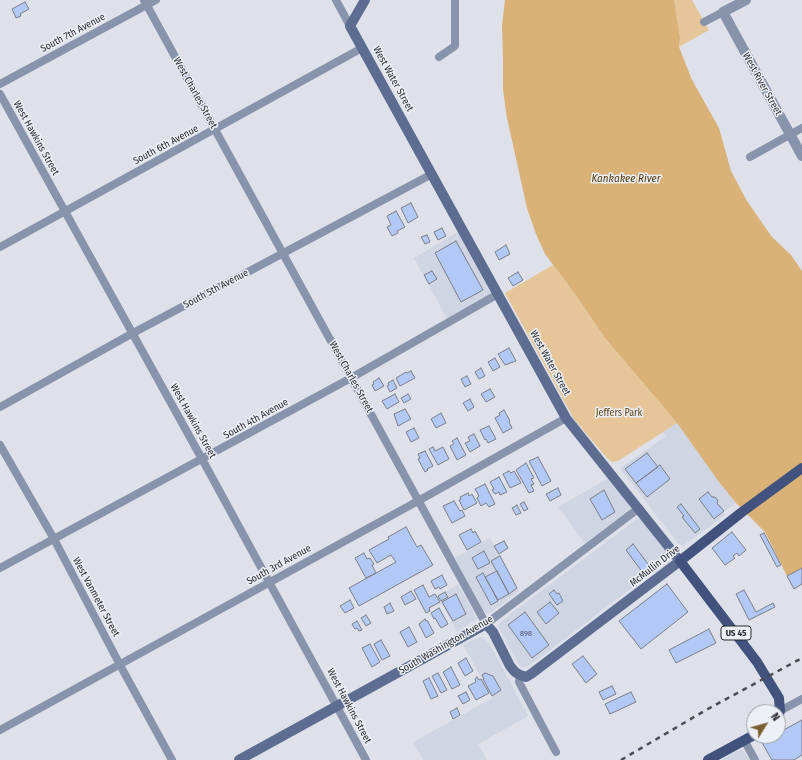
<!DOCTYPE html>
<html>
<head>
<meta charset="utf-8">
<style>
  body { margin:0 }
  #map { position:relative; width:802px; height:760px; overflow:hidden; background:#dee1e9; font-family:"Fira Sans Condensed",sans-serif }
  canvas { display:block }
  .north { position:absolute; left:746px; top:704px; width:40px; height:40px; box-sizing:border-box; background:#ebeff6; border:1px solid #9da1a6; border-radius:50%; rotate:53deg; font-size:11px; font-weight:700; line-height:16px; text-align:center; color:#292b2d }
  .north::after { content:''; display:block; margin:auto; width:14px; height:18px; background:#7c5e32; clip-path:polygon(50% 0,100% 100%,50% 72%,0 100%) }
</style>
</head>
<body>
<div id="map">
<canvas width="802" height="760"></canvas>
<div class="north">N</div>
</div>
<script>
const ctx = document.querySelector('canvas').getContext('2d');
ctx.lineJoin = 'round';
function fillPath(path, color) {
  ctx.fillStyle = color;
  ctx.fill(path, 'evenodd');
}
function poly(rows) {
  const path = new Path2D();
  for (const r of rows) {
    path.moveTo(r[0], r[1]);
    for (let i = 2; i < r.length; i += 2) path.lineTo(r[i], r[i + 1]);
  }
  return path;
}
function trace(path, color, width, dash) {
  ctx.strokeStyle = color;
  ctx.lineWidth = width;
  ctx.lineCap = dash ? 'butt' : 'round';
  ctx.setLineDash(dash || []);
  ctx.stroke(path);
}
function drawText(font, color, halo, rows, align = 'center') {
  ctx.font = font + ' "Fira Sans Condensed",sans-serif';
  ctx.lineWidth = 3;
  ctx.setLineDash([]);
  ctx.textBaseline = 'middle';
  ctx.strokeStyle = halo;
  ctx.fillStyle = color;
  for (const [text, x, y, turn = 0] of rows) {
    ctx.save();
    ctx.translate(x, y);
    ctx.rotate((+turn || 0) * Math.PI / 180);
    ctx.textAlign = isNaN(turn) ? turn : align;
    if (halo) ctx.strokeText(text, 0, 0);
    ctx.fillText(text, 0, 0);
    ctx.restore();
  }
}
const built = poly([
  [458,232,490,292,489,295,447,319,414,258],
  [677,423,719,482,736,503,723,512,725,515,683,546,678,543,622,471,621,468,623,466,666,436,663,432],
  [607,479,611,479,629,504,630,510,585,543,558,507],
  [638,518,642,519,668,553,669,557,668,560,529,666,521,667,518,663,498,626,499,623],
  [490,538,519,591,490,613,487,614,484,612,455,558],
  [458,584,477,619,457,632,438,596],
  [480,637,483,637,486,640,492,648,528,716,478,744,487,760,423,760,413,742,493,698,463,645],
  [741,750,744,752,750,760,721,760,738,751]
]);
const green = poly([
  [674,0,692,0,709,30,679,47,680,37],
  [553,265,575,294,605,338,677,423,618,461,612,462,607,458,574,419,505,293]
]);
const water = poly([
  [505,0,674,0,680,37,679,47,692,80,719,128,731,171,747,201,772,237,791,255,802,271,802,568,787,576,765,532,736,503,719,482,677,423,605,338,575,294,545,254,536,234,527,208,507,118,503,90,503,61,502,26]
]);
const building = poly([
  [25,2,29,9,20,14,21,16,16,18,12,9,25,2],
  [411,203,418,217,408,223,401,208,411,203],
  [396,211,405,227,397,231,398,233,392,236,387,227,391,225,387,216,396,211],
  [442,228,446,236,438,240,434,232,442,228],
  [427,235,430,242,425,244,421,237,427,235],
  [456,241,483,290,461,302,435,253,456,241],
  [506,245,510,254,499,260,495,252,506,245],
  [432,271,437,279,429,284,424,275,432,271],
  [518,272,523,280,513,286,508,278,518,272],
  [509,348,516,361,505,365,498,354,509,348],
  [495,358,500,367,493,371,488,362,495,358],
  [481,368,485,376,479,379,475,372,481,368],
  [411,371,415,378,400,386,396,378,406,372,407,373,411,371],
  [467,376,471,384,465,387,461,379,467,376],
  [379,378,384,386,375,391,372,385,374,384,373,382,379,378],
  [393,380,397,388,390,392,387,386,389,385,388,383,393,380],
  [490,389,495,397,486,402,481,394,490,389],
  [395,394,399,402,387,409,382,401,395,394],
  [408,394,411,399,404,403,401,398,408,394],
  [470,399,474,407,468,411,463,403,470,399],
  [405,409,411,419,398,426,394,414,405,409],
  [504,410,510,421,509,422,512,428,503,433,495,418,500,415,499,413,504,410],
  [441,413,446,423,436,428,431,419,441,413],
  [489,426,496,439,488,443,486,439,485,440,480,430,489,426],
  [414,428,419,438,411,442,406,432,414,428],
  [474,434,480,446,470,452,465,443,470,441,468,437,474,434],
  [457,438,466,455,457,460,450,446,454,444,452,441,457,438],
  [433,447,435,451,443,447,449,459,438,465,429,449,433,447],
  [425,451,433,466,427,469,428,470,425,472,418,459,420,458,418,454,425,451],
  [647,453,658,467,636,483,625,469,647,453],
  [538,457,551,481,542,486,529,461,538,457],
  [526,463,534,478,531,479,534,484,531,485,534,491,529,493,516,470,526,463],
  [660,465,670,479,647,497,636,483,660,465],
  [509,471,511,473,514,471,521,483,510,488,503,474,509,471],
  [499,477,507,492,500,495,499,492,495,494,492,490,494,489,490,482,499,477],
  [485,484,495,504,489,507,486,503,481,506,477,498,479,496,475,489,485,484],
  [558,488,561,495,550,501,546,494,558,488],
  [604,490,615,512,602,520,590,499,604,490],
  [708,492,712,497,715,497,718,501,717,503,724,511,714,519,699,499,708,492],
  [468,493,469,496,472,494,477,503,464,510,459,500,461,499,460,497,468,493],
  [454,501,460,511,462,510,465,516,452,523,443,506,454,501],
  [524,502,528,509,524,511,520,504,524,502],
  [681,504,700,529,695,533,682,517,684,516,677,507,681,504],
  [517,505,521,513,516,515,512,508,517,505],
  [406,527,417,547,421,545,433,565,359,606,349,588,396,562,391,555,377,563,369,550,389,539,388,537,406,527],
  [471,529,473,533,475,531,481,542,467,550,459,535,471,529],
  [732,532,746,550,739,556,737,553,733,556,735,558,725,565,712,548,732,532],
  [764,533,781,565,777,567,760,535,764,533],
  [504,541,508,548,499,554,494,546,504,541],
  [633,544,651,568,643,573,626,550,633,544],
  [484,551,490,563,478,569,472,558,484,551],
  [364,553,367,559,370,558,374,564,372,565,376,573,366,578,355,558,364,553],
  [500,556,517,588,509,594,491,561,500,556],
  [802,568,802,584,794,589,787,576,802,568],
  [497,571,509,594,498,600,485,577,497,571],
  [483,573,498,601,491,605,476,577,483,573],
  [442,575,447,585,440,589,439,587,435,589,431,581,442,575],
  [667,584,688,612,641,649,619,621,667,584],
  [423,585,429,597,435,594,440,602,429,608,430,611,426,613,414,590,423,585],
  [554,590,557,594,559,593,563,601,557,605,549,594,554,590],
  [744,590,756,612,773,603,775,607,749,620,736,594,744,590],
  [411,591,416,599,405,605,401,597,411,591],
  [445,592,448,597,441,601,438,596,445,592],
  [456,594,466,614,453,621,442,602,456,594],
  [350,600,354,608,345,613,340,606,350,600],
  [550,602,559,613,546,624,537,612,550,602],
  [390,603,394,611,387,614,384,607,390,603],
  [439,608,448,624,441,628,435,618,434,619,431,613,439,608],
  [525,612,549,645,532,658,508,625,525,612],
  [366,615,371,623,366,626,361,618,366,615],
  [425,619,426,621,427,620,434,633,426,638,419,624,425,619],
  [357,621,362,630,359,631,357,628,355,629,352,624,357,621],
  [409,627,417,642,408,647,400,632,409,627],
  [709,629,716,643,676,663,669,650,709,629],
  [381,640,390,656,382,660,374,644,381,640],
  [370,644,380,662,372,667,362,648,370,644],
  [583,656,597,674,586,683,572,664,583,656],
  [466,658,473,671,465,676,458,663,466,658],
  [451,667,460,685,452,689,443,672,451,667],
  [438,673,447,690,441,693,432,676,438,673],
  [485,673,493,676,501,690,492,696,483,679,484,679,482,675,485,673],
  [477,677,479,680,481,679,489,693,476,700,468,686,476,682,475,679,477,677],
  [429,678,438,696,431,699,423,681,429,678],
  [612,686,616,694,603,700,599,692,612,686],
  [466,692,470,700,463,704,458,696,466,692],
  [631,692,636,702,610,714,605,704,631,692],
  [457,708,460,715,453,719,450,712,457,708],
  [802,720,802,755,794,760,772,760,761,741,771,736,778,736,778,733,802,720]
]);
const minor = poly([
  [144,0,486,624,639,508],
  [336,0,350,26],
  [704,22,723,12],
  [439,57,455,46,455,0],
  [0,84,156,0],
  [0,94,202,459,366,760],
  [750,157,802,128],
  [0,247,362,48],
  [0,407,133,333,432,174],
  [0,445,54,539,120,665,172,760],
  [0,568,351,378,498,294],
  [520,675,519,682,556,752],
  [780,711,802,699],
  [0,730,418,501,566,418],
  [744,740,755,760]
]);
const tertiary = poly([
  [746,0,723,12,802,156]
]);
const secondary = poly([
  [239,760,486,624,493,632,510,666,515,672,520,675,526,677,531,674,680,561,566,418,350,26,365,0]
]);
const primary = poly([
  [778,717,780,711,779,698,757,662,680,561,742,512,802,468],
  [708,760,754,735]
]);
const rail = poly([
  [621,760,706,710,802,658]
]);
const numberNames = [
  ["898",526,634]
];
const shields = [
  [736,633,30]
];
const shieldNames = [
  ["US 45",736,633]
];
const streetNames = [
  ["South 7th Avenue",73,33,-28],
  ["West Water Street",393,79,61],
  ["West River Street",762,84,61],
  ["West Charles Street",195,93,61],
  ["West Hawkins Street",36,138,61],
  ["South 6th Avenue",166,145,-28],
  ["South 5th Avenue",216,289,-28],
  ["West Water Street",550,363,61],
  ["West Charles Street",351,377,61],
  ["South 4th Avenue",256,419,-29],
  ["West Hawkins Street",193,421,61],
  ["South 3rd Avenue",279,565,-29],
  ["McMullin Drive",655,566,-38],
  ["West Vanmeter Street",96,597,62],
  ["South Washington Avenue",446,645,-30],
  ["West Hawkins Street",349,706,62]
];
const parkNames = [
  ["Jeffers Park",619,413]
];
const waterNames = [
  ["Kankakee River",626,179]
];
fillPath(built, '#cfd5e2');
fillPath(green, '#e6c699');
fillPath(water, '#dab177');
fillPath(building, '#b2c8f7');
trace(building, '#7c7f85', 1);
trace(minor, '#8893ac', 8);
trace(tertiary, '#8893ac', 10);
trace(secondary, '#5d6d91', 10);
trace(primary, '#40527d', 10);
trace(rail, '#4b4d50', 2.5, [5, 5]);
drawText('8px', '#4b5260', null, numberNames);
for (const [x, y, w] of shields) {
  const box = new Path2D();
  box.roundRect(x - w / 2, y - 7, w, 14, 3);
  ctx.fillStyle = '#ebeff6';
  ctx.fill(box);
  trace(box, '#292b2d', 1);
}
drawText('bold 9px', '#292b2d', null, shieldNames);
drawText('10px', '#292b2d', '#ebeff6', streetNames);
drawText('10px', '#5b3f11', '#ebeff6', parkNames);
drawText('italic 11px', '#533708', '#ebeff6', waterNames);
</script>
</body>
</html>
